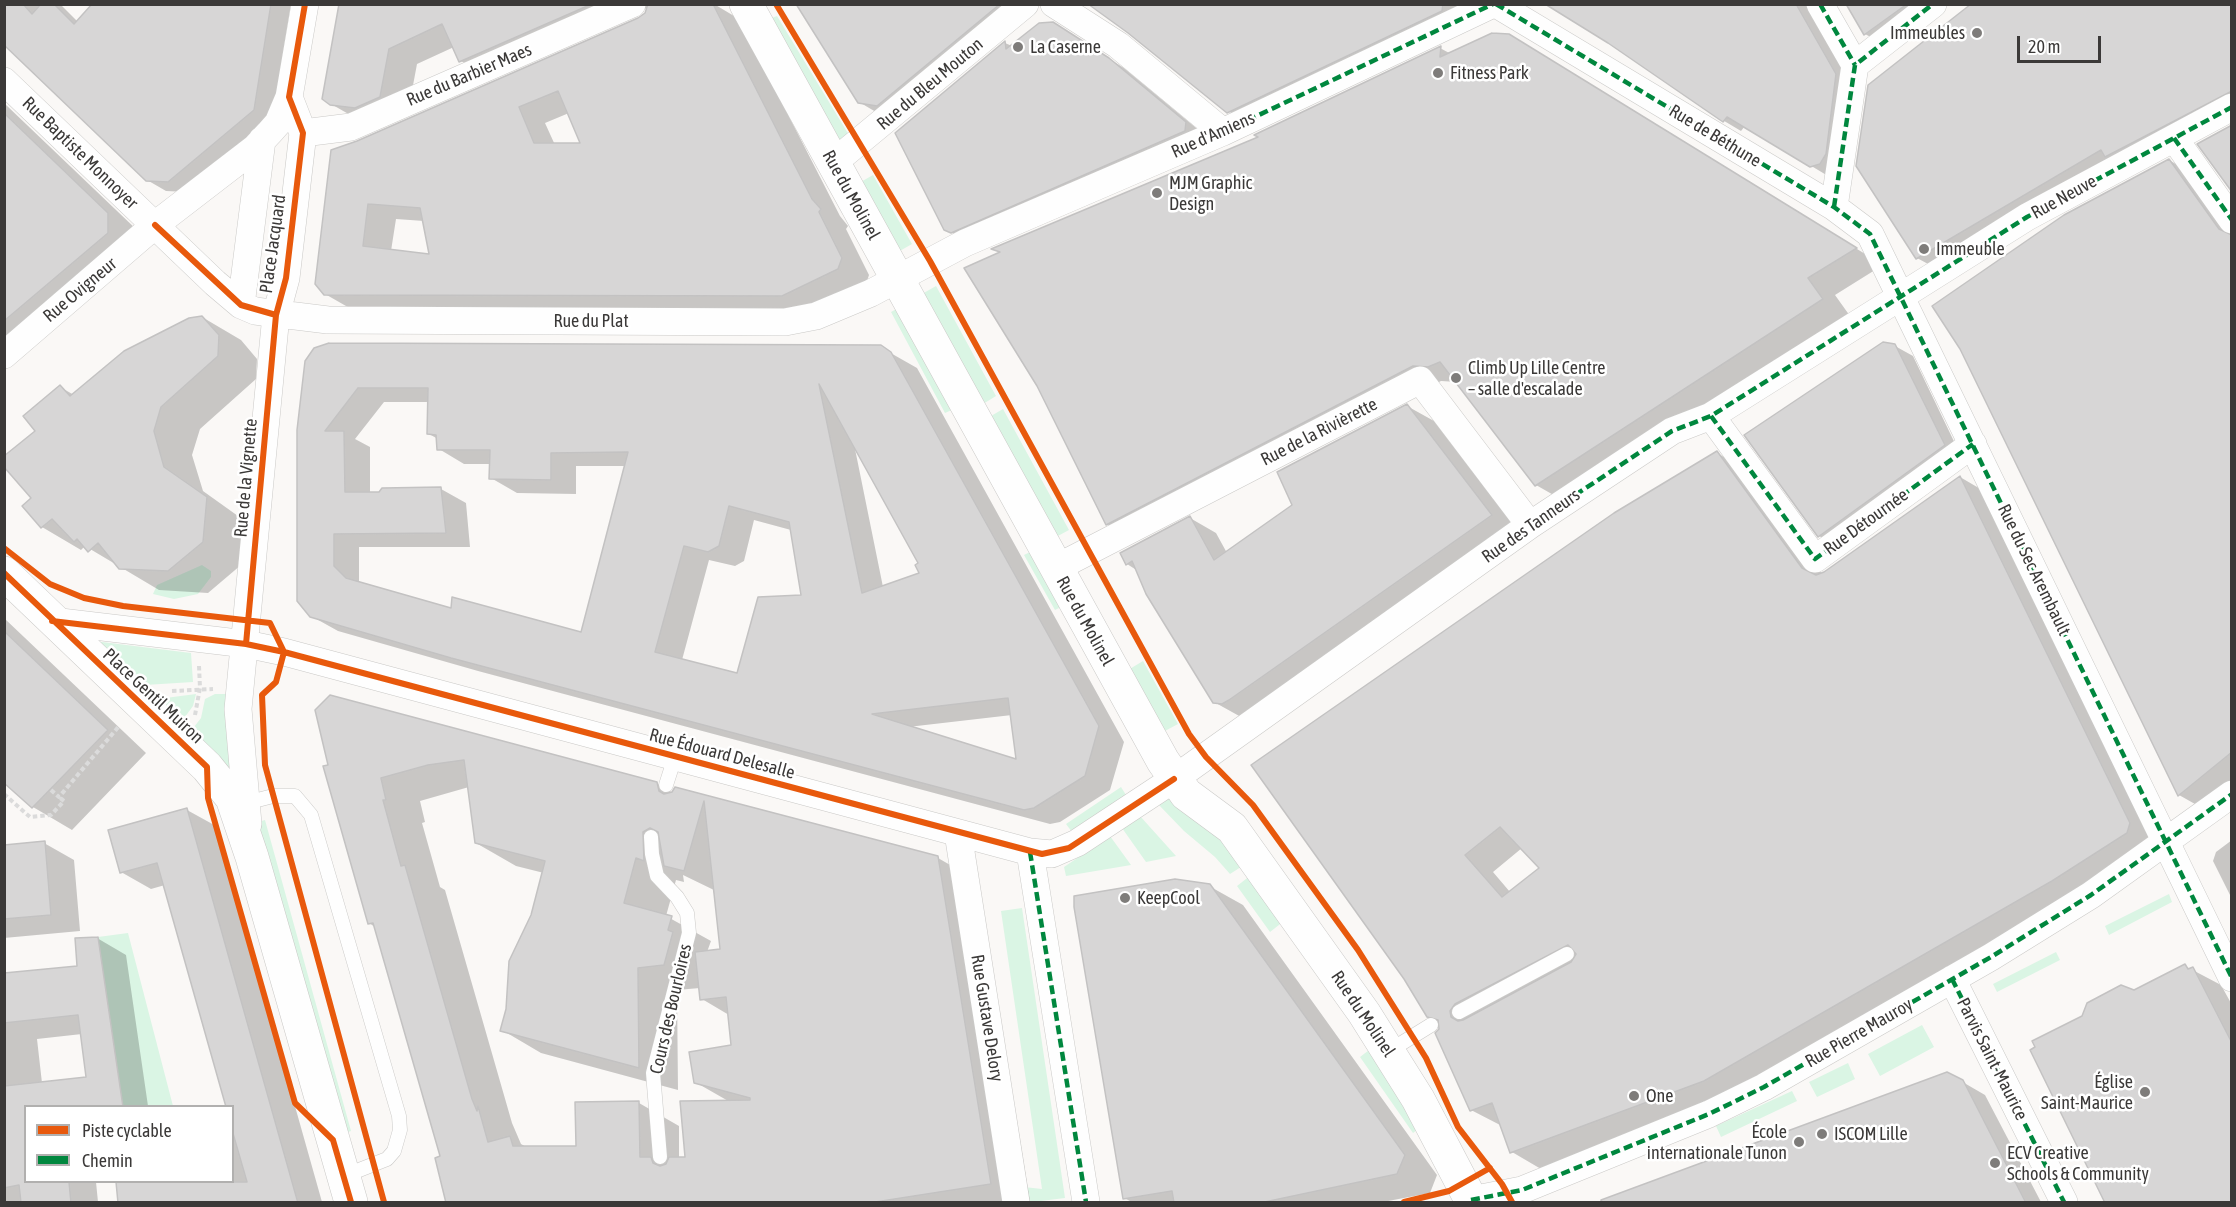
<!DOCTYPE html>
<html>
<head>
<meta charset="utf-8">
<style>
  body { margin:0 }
  #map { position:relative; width:2236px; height:1207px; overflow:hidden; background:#faf8f6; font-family:"Asap Condensed",sans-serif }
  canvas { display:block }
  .frame { position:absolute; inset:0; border:6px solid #3b3938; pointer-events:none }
  .legend { position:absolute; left:24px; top:1105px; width:210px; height:78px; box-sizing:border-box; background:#fff; border:2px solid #b1b0af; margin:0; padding:8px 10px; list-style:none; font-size:18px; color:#3b3938 }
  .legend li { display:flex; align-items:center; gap:12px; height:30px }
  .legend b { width:30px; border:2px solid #b1b0af }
  .scale { position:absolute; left:2017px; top:36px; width:84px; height:27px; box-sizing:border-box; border:3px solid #3b3938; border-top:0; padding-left:8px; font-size:18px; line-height:21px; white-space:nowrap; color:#3b3938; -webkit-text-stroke:4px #fff; paint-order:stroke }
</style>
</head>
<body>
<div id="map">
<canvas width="2236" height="1207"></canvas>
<div class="frame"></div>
<ul class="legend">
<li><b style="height:8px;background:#e8590c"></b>Piste cyclable</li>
<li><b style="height:8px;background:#00873e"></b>Chemin</li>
</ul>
<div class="scale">20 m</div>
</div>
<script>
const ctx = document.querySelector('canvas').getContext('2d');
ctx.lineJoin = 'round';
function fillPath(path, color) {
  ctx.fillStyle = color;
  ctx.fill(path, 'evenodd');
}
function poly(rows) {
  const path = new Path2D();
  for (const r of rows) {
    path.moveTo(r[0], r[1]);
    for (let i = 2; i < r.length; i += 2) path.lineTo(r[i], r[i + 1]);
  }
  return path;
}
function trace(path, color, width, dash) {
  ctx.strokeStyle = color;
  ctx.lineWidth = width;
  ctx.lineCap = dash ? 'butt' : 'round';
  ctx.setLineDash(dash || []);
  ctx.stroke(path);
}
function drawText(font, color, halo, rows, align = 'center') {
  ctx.font = font + ' "Asap Condensed",sans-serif';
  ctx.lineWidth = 5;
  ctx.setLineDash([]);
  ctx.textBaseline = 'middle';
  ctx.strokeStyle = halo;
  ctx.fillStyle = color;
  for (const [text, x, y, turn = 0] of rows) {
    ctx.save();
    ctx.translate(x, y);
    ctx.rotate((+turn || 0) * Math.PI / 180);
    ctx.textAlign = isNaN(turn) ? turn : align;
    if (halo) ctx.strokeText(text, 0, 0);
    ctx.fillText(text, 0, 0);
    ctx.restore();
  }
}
const green = poly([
  [777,16,852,140,839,147,769,19],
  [873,175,912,244,898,252,859,183],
  [936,286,996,396,983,404,922,294],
  [900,307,954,409,945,413,891,312],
  [1003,409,1069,530,1056,537,991,416],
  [1032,551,1063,606,1055,610,1024,555],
  [202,565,211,571,211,577,198,594,174,599,153,594,157,585],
  [94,641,191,653,193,682,145,685,138,690],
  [1143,661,1178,724,1163,732,1128,670],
  [196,694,193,706,179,725,150,700],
  [215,694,231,694,230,768,226,769,187,736,201,718,205,699],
  [1121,787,1126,795,1072,832,1066,824],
  [1169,796,1217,832,1244,865,1230,874,1215,857,1184,831,1158,804],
  [1140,816,1176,856,1146,862,1122,828],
  [265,820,351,1131,345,1133,258,822],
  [1110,836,1131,865,1066,876,1064,867],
  [1251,875,1284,921,1270,932,1237,886],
  [2169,894,2172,902,2109,935,2105,926],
  [1022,908,1065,1198,1033,1202,1026,1202,1024,1187,1042,1189,1001,911],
  [128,933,173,1106,122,1106,98,937],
  [2056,952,2060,960,1997,992,1993,984],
  [1922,1025,1934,1047,1880,1076,1868,1054],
  [1373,1047,1420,1128,1413,1133,1360,1057],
  [1848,1063,1855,1079,1817,1097,1809,1082],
  [1792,1091,1797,1101,1721,1137,1716,1126]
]);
const shadow = poly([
  [4,4,60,4,78,22,94,4,291,4,272,120,187,192,166,191,147,180],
  [340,4,714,4,739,19,840,216,848,226,846,229,869,275,866,284,810,311,353,310,325,294,358,143,639,20,646,14,647,8,488,77,461,61,454,47,417,64,408,112,359,120,331,104],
  [569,113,582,145,555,145,545,123],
  [396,219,424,221,431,255,391,251],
  [798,4,1021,4,881,115,859,102],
  [1091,4,1455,4,1464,11,1250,124,1228,111],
  [1549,4,1806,4,1853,85,1828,176,1745,126,1741,131,1704,109,1627,54],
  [1848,4,1947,4,1889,47,1865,34],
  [2232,4,2232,115,1941,271,1917,258],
  [1068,33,1124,68,1201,132,961,238,945,229,921,112,1005,43,1012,46],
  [1440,48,1451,54,1537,52,1883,265,1835,295,1850,316,1564,501,1536,485,1457,382,1441,381,1135,540,1107,524,1261,138],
  [4,103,138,231,4,364],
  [2169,160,2193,174,2232,229,2232,785,2202,808,2179,795],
  [202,317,241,340,257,359,256,379,200,429,192,455,203,491,245,521,241,565,208,593,159,590,85,546,81,550,42,527,25,506,33,498,37,431,60,387,74,395],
  [1895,346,1913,356,1961,456,1837,546,1819,536],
  [880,347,917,368,1124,742,1110,790,1060,822,1050,824,478,671,338,631,311,616,306,361],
  [384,402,429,402,429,434,438,439,439,449,464,464,492,464,491,478,517,493,576,494,576,466,626,466,582,633,453,610,359,582,359,547,470,547,466,503,441,489,370,493,370,447,355,439],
  [854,444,920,564,922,574,883,587],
  [754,520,791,530,803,596,738,675,682,660,709,560,735,566,744,561],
  [1012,715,1018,762,908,727],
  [1407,406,1434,421,1517,530,1241,717,1214,702,1147,593,1138,571,1127,564,1190,518,1216,533,1227,553,1294,505],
  [1717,453,1746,470,1822,574,1960,477,1989,494,2159,841,1736,1097,1541,1169,1512,1152,1502,1126,1471,1110,1440,1023,1428,1016,1405,978,1254,766],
  [1522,848,1541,868,1510,892,1493,872],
  [4,618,146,753,72,830,33,807,4,781],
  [316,711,656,783,673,793,938,858,978,881,1030,1202,448,1202,442,1157,375,927,369,923],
  [469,787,476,843,516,866,544,873,502,1030,541,1053,678,1090,677,990,700,988,702,999,729,1015,733,1046,695,1082,730,1102,687,1158,679,1158,679,1126,639,1103,577,1104,577,1147,528,1148,521,1144,512,1123,445,890,440,887,422,823,425,822,420,801],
  [683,875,716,891,722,951,707,952,711,941,666,916,676,880,684,882],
  [187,810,216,826,322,1202,119,1202,117,1182,232,1182,232,1106,225,1106,227,1104,165,885,151,889,121,872],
  [2232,840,2232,899,2213,861,2216,852],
  [44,843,74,860,80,931,4,938,4,846],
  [1209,886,1243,905,1437,1175,1430,1193,1383,1202,1132,1202,1124,1198],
  [97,938,126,955,148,1106,26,1106,26,1182,96,1182,98,1202,4,1202,4,974,79,968],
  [82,1034,87,1078,42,1083,37,1039],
  [2185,966,2221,985,2232,1005,2232,1202,2134,991],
  [1947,1073,1985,1095,2041,1202,1600,1202]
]);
const building = poly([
  [4,4,23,4,32,14,41,4,54,4,74,24,92,4,271,4,254,110,168,182,146,181,4,45,4,4],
  [339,4,592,4,459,62,442,24,389,49,380,97,355,108,330,105,322,99,339,4],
  [648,4,713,4,812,199,821,209,819,212,842,258,838,269,782,296,324,295,315,284,331,150,357,141,638,18,645,13,648,4],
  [558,91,580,143,534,143,519,107,558,91],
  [368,204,420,208,429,254,363,246,368,204],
  [796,4,1000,4,877,106,858,103,796,4],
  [1088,4,1443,4,1442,11,1227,113,1128,33,1088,4],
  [1545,4,1796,4,1836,74,1826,154,1820,164,1810,167,1727,117,1723,122,1608,43,1545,4],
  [1846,4,1907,4,1864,35,1846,4],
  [1971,4,2232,4,2232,91,2105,157,2101,150,1916,259,1856,166,1868,85,1971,4],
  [1053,22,1109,58,1186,122,1185,131,951,233,944,230,895,133,1005,41,1006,49,1039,23,1053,22],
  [1492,33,1509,34,1857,248,1808,278,1823,299,1535,486,1440,362,1428,367,1413,366,1106,525,1037,386,964,268,1000,252,991,249,1258,137,1254,135,1441,46,1440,57,1492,33],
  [4,113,108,213,108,233,4,321,4,113],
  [2232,125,2232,192,2197,144,2232,125],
  [2169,159,2219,229,2232,235,2232,752,2178,796,1960,349,1932,306,2064,215,2169,159],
  [202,316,219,335,218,356,161,407,154,431,164,467,207,497,203,542,168,571,119,569,98,543,88,552,77,539,74,542,52,519,41,528,22,506,31,498,4,467,4,456,35,431,23,416,60,385,70,396,124,351,189,318,202,316],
  [1883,342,1895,344,1945,445,1818,537,1744,435,1883,342],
  [329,343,881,345,891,352,1099,726,1085,776,1034,808,1024,810,451,658,310,617,297,601,297,430,305,361,314,348,329,343],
  [819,384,918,563,915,565,919,573,862,593,819,384],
  [358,388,428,388,427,434,436,435,437,450,490,450,489,479,551,480,551,453,628,452,581,632,452,597,451,608,346,578,334,566,334,534,446,533,441,487,382,488,379,492,345,492,344,431,325,431,358,388],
  [729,506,789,522,801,595,758,597,737,673,655,652,684,546,708,552,719,546,729,506],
  [1008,698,1016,759,872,714,1008,698],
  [1407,404,1492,515,1229,700,1222,704,1213,703,1146,594,1132,561,1126,565,1120,553,1190,516,1214,560,1292,505,1277,472,1407,404],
  [1717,451,1802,568,1816,575,1824,572,1960,476,2130,823,2127,833,2052,881,1704,1081,1510,1153,1492,1103,1470,1111,1435,1033,1439,1029,1438,1020,1427,1017,1404,979,1251,765,1614,513,1717,451],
  [1500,827,1539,868,1502,897,1465,855,1500,827],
  [1568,945,1576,954,1571,962,1463,1020,1458,1021,1451,1017,1450,1011,1455,1004,1568,945],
  [4,631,108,730,32,808,4,783,4,631],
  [330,695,657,782,659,791,664,794,672,792,675,787,938,856,991,1184,869,1203,446,1203,435,1158,440,1156,373,923,368,924,323,766,328,765,315,710,330,695],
  [464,760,475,843,545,861,531,915,509,961,506,1009,500,1031,639,1068,638,968,664,965,673,932,668,930,672,916,624,903,636,858,644,861,643,832,650,828,658,832,664,866,684,871,704,801,720,949,695,952,700,1000,726,997,731,1045,689,1052,694,1083,750,1098,750,1100,680,1101,685,1157,669,1157,666,1164,660,1166,653,1163,651,1157,640,1157,639,1101,575,1102,576,1146,513,1146,510,1136,488,1142,478,1106,477,1111,472,1099,405,865,401,866,383,800,386,800,381,778,428,765,464,760],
  [187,808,242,1004,298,1203,118,1203,116,1182,247,1182,232,1130,232,1107,226,1107,157,863,120,873,108,830,187,808],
  [45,841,51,915,4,919,4,845,45,841],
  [1175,879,1210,884,1405,1155,1397,1174,1260,1203,1174,1203,1172,1191,1123,1199,1074,907,1074,896,1175,879],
  [98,937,123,1107,26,1107,26,1182,69,1182,71,1203,21,1203,19,1185,4,1188,4,1086,86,1077,78,1015,4,1023,4,973,77,966,75,938,98,937],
  [2185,964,2188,969,2193,967,2232,1043,2232,1203,2105,1203,2030,1050,2035,1047,2032,1041,2082,1016,2087,1003,2121,985,2134,990,2185,964],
  [1947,1072,1963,1080,2026,1203,1601,1203,1601,1200,1947,1072]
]);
const path = poly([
  [172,691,213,689],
  [195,715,200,688,199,666],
  [51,790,59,797,120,725],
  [4,794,30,817,51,815,64,801,59,797]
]);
const lane = poly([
  [666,785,675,757],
  [246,803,273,796,295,796,311,815,399,1116,400,1130,394,1151,387,1159,344,1176],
  [651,837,652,854,657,876,677,897,687,913,689,933,653,1073,660,1157],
  [1459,1012,1567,954],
  [1389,1051,1431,1025]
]);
const street = poly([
  [1054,4,1118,45,1223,132],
  [1496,4,1834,207,1870,234,2232,978],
  [1820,4,1855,65],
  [4,81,215,283,241,305,255,311,328,320,785,322,816,316,871,293,965,243,1223,132,1493,4],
  [303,133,351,127,632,4],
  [2174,138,2232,220],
  [833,163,1025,4],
  [1834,207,1855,65,1933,4],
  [241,305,262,140],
  [4,355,155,225,255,148,270,132,278,123,289,97,305,4],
  [1711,416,1815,559,1973,444],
  [1056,568,1420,380,1530,525],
  [52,621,246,644,284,652,1030,852,1052,854,1077,843,1174,779,1530,525,1672,431,1711,416,2027,217,2232,107],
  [248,824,238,709,276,315,286,278,303,133,289,97],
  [958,833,1016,1202],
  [1030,852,1086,1202],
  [1952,979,2064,1202],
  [1471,1200,1522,1190,1709,1114,1764,1087,1991,957,2091,895,2232,794]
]);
const secondary = poly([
  [746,4,1163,761,1186,794,1232,828,1364,1013,1418,1099,1472,1202],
  [4,573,207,767,232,798,252,857,351,1202]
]);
const quiet = poly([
  [1496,4,1834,207,1870,234,2232,978],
  [1820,4,1855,65],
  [1223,132,1493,4],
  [2174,138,2232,220],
  [1834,207,1855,65,1933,4],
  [1711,416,1815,559,1973,444],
  [1530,525,1672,431,1711,416,2027,217,2232,107],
  [1030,852,1086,1202],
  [1952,979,2064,1202],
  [1471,1200,1522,1190,1709,1114,1764,1087,1991,957,2091,895,2232,794]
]);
const cycleway = poly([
  [776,4,930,261,1189,734,1206,757,1253,805,1358,950,1426,1058,1458,1127,1502,1184,1512,1202],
  [155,225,241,305,276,315],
  [4,548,50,584,84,598,123,606,270,623,284,652,276,682,262,695,265,765,384,1202],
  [4,573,207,767,208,798,295,1103,333,1140,351,1202],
  [52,621,246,644,284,652,1042,854,1069,848,1174,779],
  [246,644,276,315,286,278,303,133,289,97,305,4],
  [1404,1202,1449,1191,1490,1168]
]);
const markers = [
  [1977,33,6,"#7e7c7a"],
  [1018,47,6,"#7e7c7a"],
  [1438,73,6,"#7e7c7a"],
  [1157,193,6,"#7e7c7a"],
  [1924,249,6,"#7e7c7a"],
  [1456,378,6,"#7e7c7a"],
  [1125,898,6,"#7e7c7a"],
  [2145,1092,6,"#7e7c7a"],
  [1634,1096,6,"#7e7c7a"],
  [1822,1134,6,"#7e7c7a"],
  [1799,1142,6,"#7e7c7a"],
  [1995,1163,6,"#7e7c7a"]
];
const poiNames = [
  ["Immeubles",1965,33,"right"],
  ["La Caserne",1030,47],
  ["Fitness Park",1450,73],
  ["MJM Graphic",1169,183],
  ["Design",1169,204],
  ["Immeuble",1936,249],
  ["Climb Up Lille Centre",1468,368],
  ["– salle d'escalade",1468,389],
  ["KeepCool",1137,898],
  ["Église",2133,1082,"right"],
  ["Saint-Maurice",2133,1103,"right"],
  ["One",1646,1096],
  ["École",1787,1132,"right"],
  ["internationale Tunon",1787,1153,"right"],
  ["ISCOM Lille",1834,1134],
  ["ECV Creative",2007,1153],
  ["Schools & Community",2007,1174]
];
const streetNames = [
  ["Rue du Barbier Maes",469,75,-23],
  ["Rue du Bleu Mouton",930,84,-40],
  ["Rue d'Amiens",1213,135,-24],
  ["Rue de Béthune",1715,136,31],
  ["Rue Baptiste Monnoyer",80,153,44],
  ["Rue du Molinel",851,195,61],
  ["Rue Neuve",2064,197,-29],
  ["Place Jacquard",273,244,-82],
  ["Rue Ovigneur",80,290,-40],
  ["Rue du Plat",591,321],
  ["Rue de la Rivièrette",1319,432,-27],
  ["Rue de la Vignette",246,478,-85],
  ["Rue Détournée",1866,522,-36],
  ["Rue des Tanneurs",1531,526,-35],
  ["Rue du Sec Arembault",2034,570,64],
  ["Rue du Molinel",1085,621,61],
  ["Place Gentil Muiron",153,696,43],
  ["Rue Édouard Delesalle",722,754,15],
  ["Cours des Bourloires",671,1009,-77],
  ["Rue du Molinel",1363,1014,56],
  ["Rue Gustave Delory",987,1018,81],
  ["Rue Pierre Mauroy",1859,1033,-30],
  ["Parvis Saint-Maurice",1992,1059,63]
];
fillPath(green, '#daf5e4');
fillPath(shadow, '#0003');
fillPath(building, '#d7d6d6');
trace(building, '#c3c2c2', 1.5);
trace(lane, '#cac9c7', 15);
trace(street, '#cac9c7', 28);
trace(secondary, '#cac9c7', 34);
trace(path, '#dbdbdb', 4, [4.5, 3]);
trace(lane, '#fefefe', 14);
trace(street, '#fefefe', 27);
trace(secondary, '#fefefe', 33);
trace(quiet, '#00873e', 4.5, [9, 4.5]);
trace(cycleway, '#e8590c', 6);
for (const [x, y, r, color] of markers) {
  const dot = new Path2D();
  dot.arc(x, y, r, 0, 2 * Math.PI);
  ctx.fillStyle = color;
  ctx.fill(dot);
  trace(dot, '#fff', 2);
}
drawText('18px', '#3b3938', '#fff', poiNames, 'left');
drawText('18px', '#3b3938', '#fff', streetNames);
</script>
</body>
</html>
